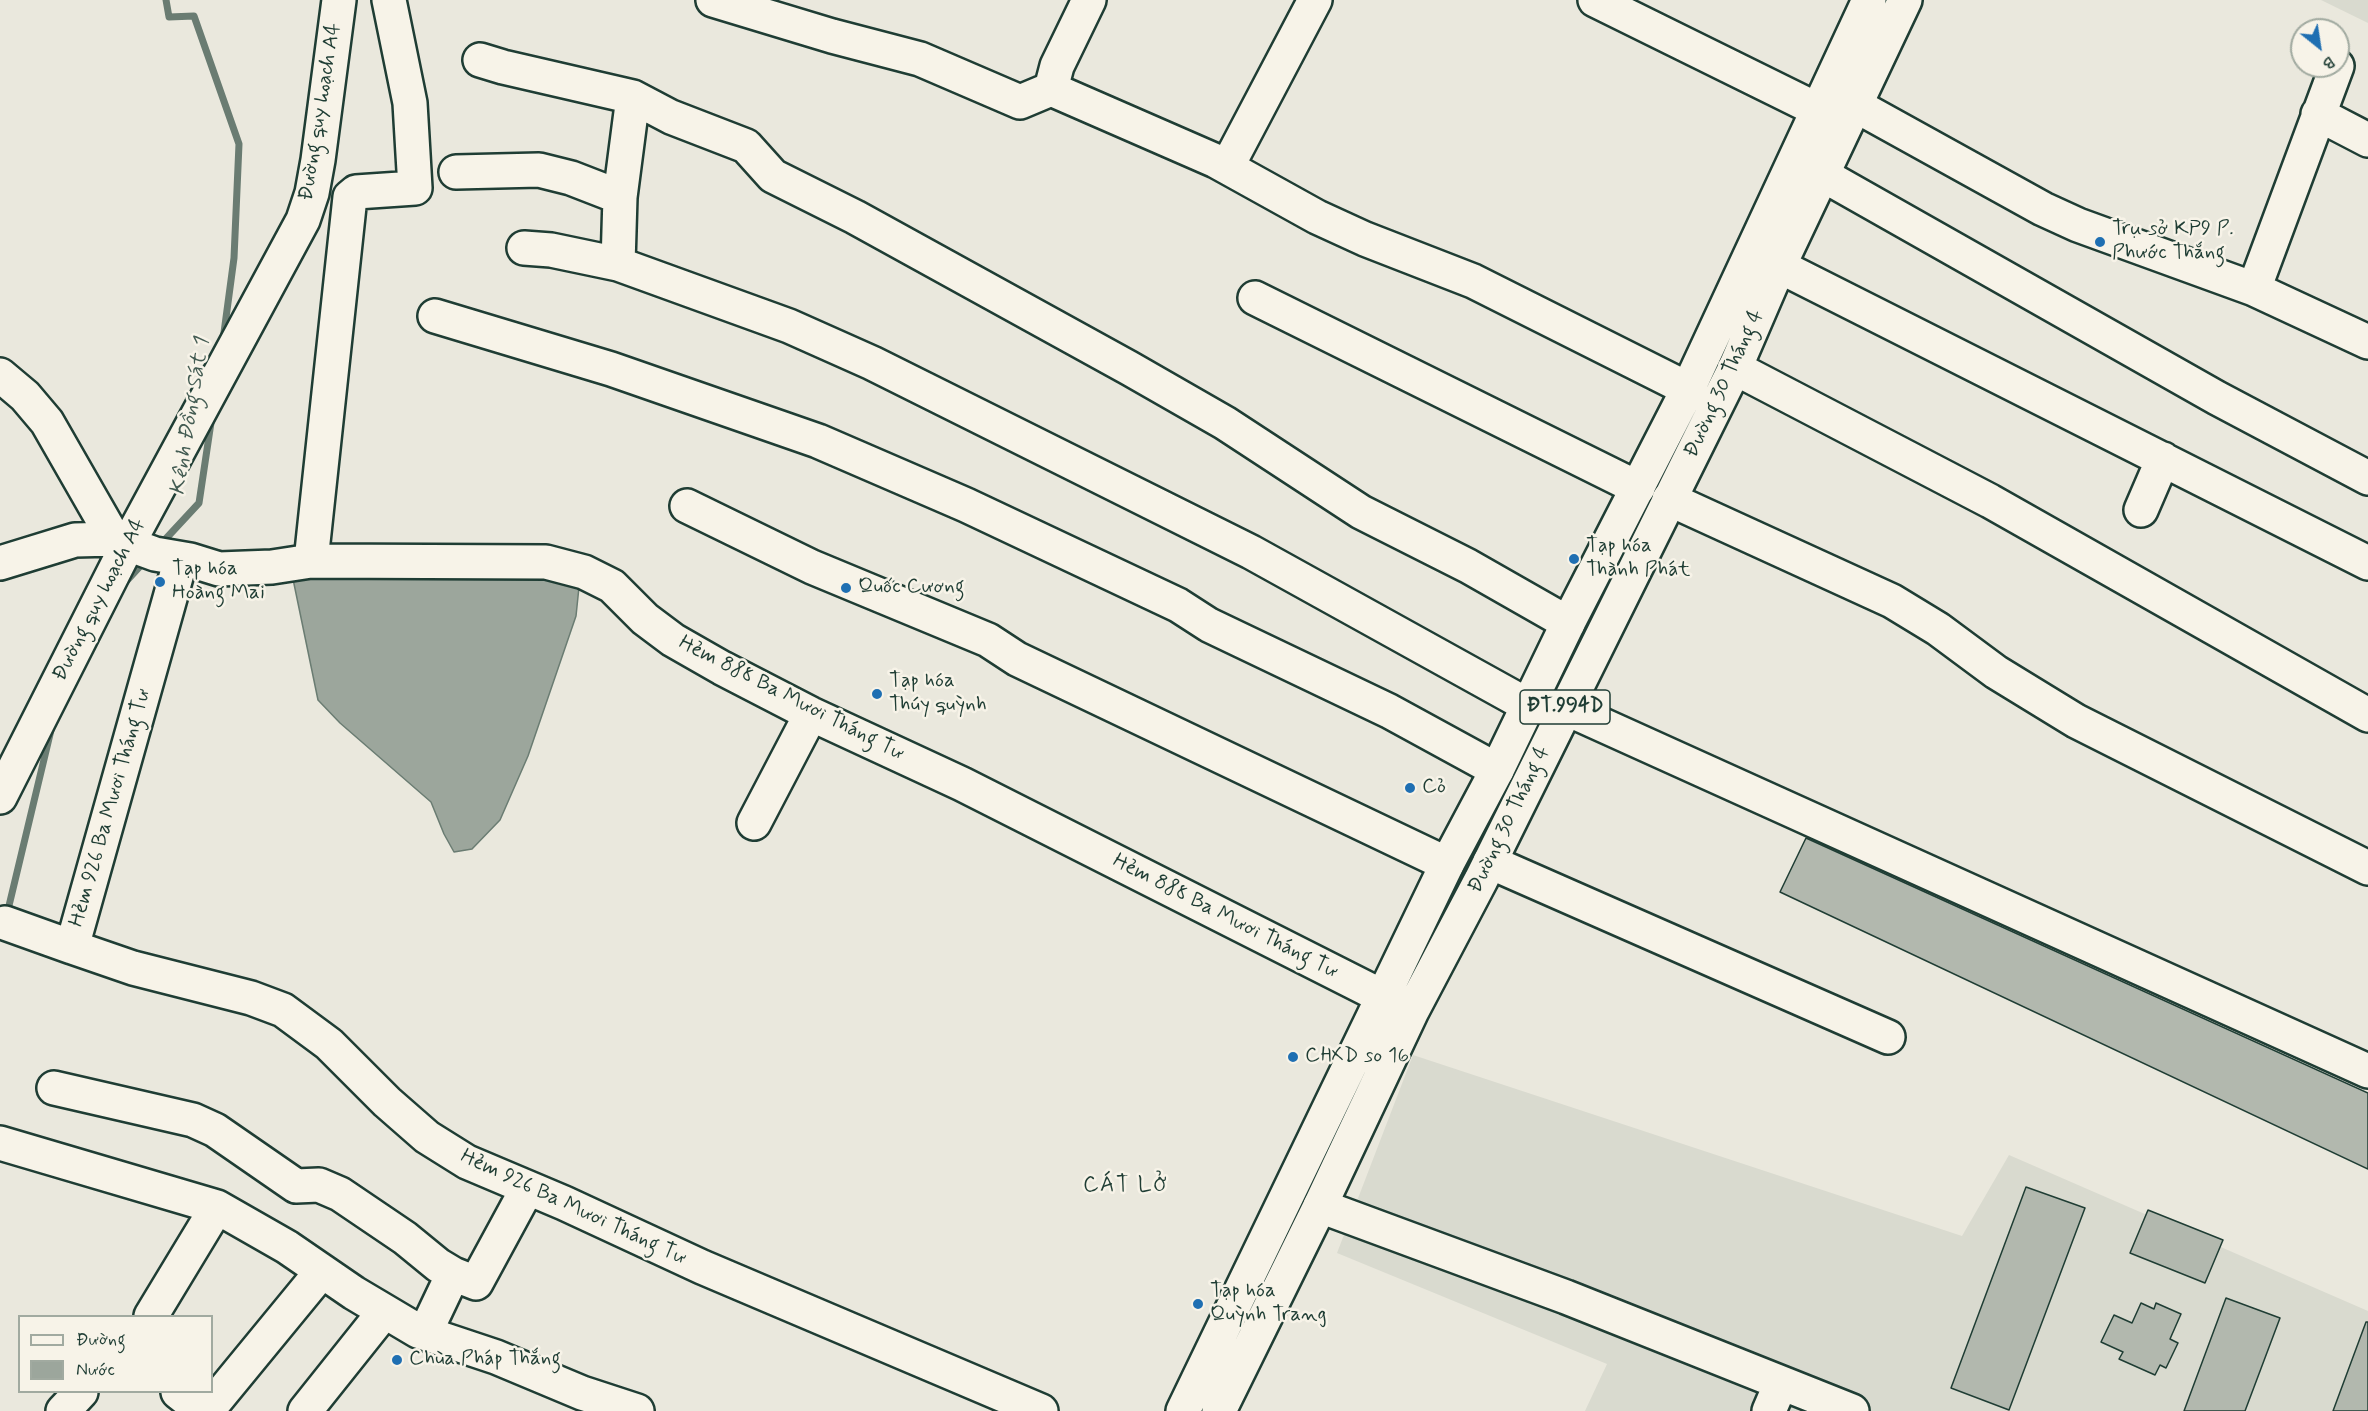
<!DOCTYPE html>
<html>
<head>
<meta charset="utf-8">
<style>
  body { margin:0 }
  #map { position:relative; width:2368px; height:1411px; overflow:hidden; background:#eae8dd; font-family:Mynerve,sans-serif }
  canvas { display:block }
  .legend { position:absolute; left:18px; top:1315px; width:195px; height:78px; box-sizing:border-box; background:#f7f3e8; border:2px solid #a1aaa0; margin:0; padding:8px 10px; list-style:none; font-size:18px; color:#1f3d34 }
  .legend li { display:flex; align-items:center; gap:12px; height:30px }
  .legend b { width:30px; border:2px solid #a1aaa0 }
  .north { position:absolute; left:2290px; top:18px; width:60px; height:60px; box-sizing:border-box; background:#f7f3e8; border:2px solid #a1aaa0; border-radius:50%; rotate:150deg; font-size:16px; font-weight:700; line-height:24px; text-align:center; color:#1f3d34 }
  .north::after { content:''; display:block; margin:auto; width:21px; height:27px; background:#1f6fb2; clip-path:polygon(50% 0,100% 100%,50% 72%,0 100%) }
</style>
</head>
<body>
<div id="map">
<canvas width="2368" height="1411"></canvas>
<ul class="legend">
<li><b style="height:8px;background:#f7f3e8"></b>Đường</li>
<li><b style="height:16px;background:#9ca69c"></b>Nước</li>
</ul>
<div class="north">B</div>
</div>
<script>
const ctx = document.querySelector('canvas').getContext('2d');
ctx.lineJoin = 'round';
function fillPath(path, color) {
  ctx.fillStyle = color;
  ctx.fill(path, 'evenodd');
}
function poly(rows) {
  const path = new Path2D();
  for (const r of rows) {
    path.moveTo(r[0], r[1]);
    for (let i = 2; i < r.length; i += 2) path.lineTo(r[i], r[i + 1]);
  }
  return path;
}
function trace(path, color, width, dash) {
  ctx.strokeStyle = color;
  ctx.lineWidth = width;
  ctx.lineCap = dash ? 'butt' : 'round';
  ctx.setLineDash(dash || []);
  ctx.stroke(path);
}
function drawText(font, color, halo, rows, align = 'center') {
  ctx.font = font + ' Mynerve,sans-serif';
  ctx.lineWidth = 5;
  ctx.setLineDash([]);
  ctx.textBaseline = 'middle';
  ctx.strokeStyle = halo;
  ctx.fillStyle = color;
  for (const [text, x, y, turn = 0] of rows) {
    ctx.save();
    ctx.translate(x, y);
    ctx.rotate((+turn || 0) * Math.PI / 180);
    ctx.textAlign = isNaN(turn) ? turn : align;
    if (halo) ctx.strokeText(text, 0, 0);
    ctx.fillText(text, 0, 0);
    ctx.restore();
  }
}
const built = poly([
  [2321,0,2368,0,2368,23],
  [1413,1055,1962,1236,2009,1155,2368,1311,2368,1411,1585,1411,1607,1364,1337,1253]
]);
const water = poly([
  [516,571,579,587,576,616,528,756,500,820,472,849,454,852,444,834,431,802,340,723,318,700,293,579,516,571]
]);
const stream = poly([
  [166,0,169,17,194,16,239,144,234,258,223,340],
  [160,545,199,503,212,416],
  [123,585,146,560],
  [7,914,52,726]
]);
const building = poly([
  [1806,838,2368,1093,2368,1169,1780,892,1806,838],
  [2026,1187,2085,1208,2009,1410,1951,1388,2026,1187],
  [2148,1210,2223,1240,2205,1283,2130,1253,2148,1210],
  [2226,1298,2280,1318,2245,1411,2184,1411,2226,1298],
  [2141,1303,2154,1309,2156,1303,2181,1314,2170,1339,2178,1343,2166,1368,2160,1365,2155,1375,2119,1359,2123,1352,2101,1342,2114,1315,2132,1323,2141,1303],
  [2366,1322,2368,1322,2368,1411,2333,1411,2366,1322]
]);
const minor = poly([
  [713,0,832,36,920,59,1020,102,1051,89,1216,161,1317,217,1365,239,1473,281,1688,389],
  [1595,0,1818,110],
  [480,60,503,67,633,97,671,117,746,146,773,176,855,217,1129,368,1225,423,1361,512,1468,566,1568,623],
  [1051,89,1057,66,1089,0],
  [1855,105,2043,209,2078,225,2254,289,2368,342],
  [2318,114,2368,140],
  [1227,167,1315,0],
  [456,172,539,170,571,178,620,197],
  [1823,175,2217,398,2368,478],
  [524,248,551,250,618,264,789,326,872,363,1251,552,1529,706],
  [618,264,620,197,633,97],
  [1779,266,2368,563],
  [2254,289,2337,66],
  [1255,298,1638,488],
  [435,316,611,369,818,441,966,505,1178,605,1209,625,1389,711,1497,770],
  [1735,368,1990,501,2368,715],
  [0,375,25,396,47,422,114,539],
  [1669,499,1892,601,1938,629,1996,672,2076,721,2368,868],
  [687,506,812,567,988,640,1017,659,1447,864],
  [2141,510,2163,459],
  [181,559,72,947,133,968,251,998,283,1010,329,1044,387,1102,427,1137,467,1162,564,1203,702,1267,1041,1411],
  [311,561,350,197,356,192,415,188,410,103,389,0],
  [0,563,75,540,114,539,155,554,190,560,219,569,272,567,311,561,546,562,584,572,612,586,645,619,673,640,722,668,811,714,962,784,1407,1009],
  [1565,708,2368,1071],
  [0,797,128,544,303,220,312,193,318,160,339,0],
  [754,823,811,714],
  [1490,862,1888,1037],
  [5,923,72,947],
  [54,1088,193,1120,215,1130,296,1186,319,1185,340,1194,405,1238,438,1265,453,1274],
  [0,1143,217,1207,287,1247,354,1293,418,1331,496,1357,582,1393,637,1411],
  [1320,1206,1566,1297,1852,1411],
  [151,1316,217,1207],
  [425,1333,453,1274,476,1283,527,1189],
  [178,1392,202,1411],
  [63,1411,81,1392],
  [207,1411,322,1271],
  [305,1411,384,1312],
  [1769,1411,1781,1383]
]);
const major = poly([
  [1183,1411,1447,864,1497,770,1568,623,1688,389,1869,0],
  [1219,1411,1320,1206,1412,1011,1481,880,1735,368,1779,266,1905,0]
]);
const markers = [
  [2100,242,6,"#1f6fb2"],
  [1574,559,6,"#1f6fb2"],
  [160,582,6,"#1f6fb2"],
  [846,588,6,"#1f6fb2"],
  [877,694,6,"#1f6fb2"],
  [1410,788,6,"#1f6fb2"],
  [1293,1057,6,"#1f6fb2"],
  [1198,1304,6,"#1f6fb2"],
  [397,1360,6,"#1f6fb2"]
];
const shields = [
  [1565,707,90]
];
const shieldNames = [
  ["ĐT.994D",1565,707]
];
const streetNames = [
  ["Đường quy hoạch A4",321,112,-81],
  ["Đường 30 Tháng 4",1725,384,-65],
  ["Đường quy hoạch A4",100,600,-63],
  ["Hẻm 888 Ba Mươi Tháng Tư",791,699,27],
  ["Hẻm 926 Ba Mươi Tháng Tư",111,808,-74],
  ["Đường 30 Tháng 4",1510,820,-64],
  ["Hẻm 888 Ba Mươi Tháng Tư",1225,917,27],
  ["Hẻm 926 Ba Mươi Tháng Tư",573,1208,25]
];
const poiNames = [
  ["Trụ sở KP9 P.",2112,230],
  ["Phước Thắng",2112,254],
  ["Tạp hóa",1586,547],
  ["Thành Phát",1586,571],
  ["Tạp hóa",172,570],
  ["Hoàng Mai",172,594],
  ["Quốc Cương",858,588],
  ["Tạp hóa",889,682],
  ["Thúy quỳnh",889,706],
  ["Cỏ",1422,788],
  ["CHXD so 16",1305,1057],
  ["Tạp hóa",1210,1292],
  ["Quỳnh Trang",1210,1316],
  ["Chùa Pháp Thắng",409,1360]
];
const waterNames = [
  ["Kênh Đồng Sát 1",191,417,-81]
];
const neighbourhoodNames = [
  ["CÁT LỞ",1126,1186]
];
fillPath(built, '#d9dacf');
fillPath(water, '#9ca69c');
trace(water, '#6a7c72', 1.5);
trace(stream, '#6a7c72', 7);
fillPath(building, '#b2b8ae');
trace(building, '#1f3d34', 1.5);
trace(minor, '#1f3d34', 38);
trace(major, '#1f3d34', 38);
trace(minor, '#f7f3e8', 33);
trace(major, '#f7f3e8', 33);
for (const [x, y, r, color] of markers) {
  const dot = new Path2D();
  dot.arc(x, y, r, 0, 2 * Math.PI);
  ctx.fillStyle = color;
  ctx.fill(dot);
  trace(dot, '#f7f3e8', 2);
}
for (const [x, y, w] of shields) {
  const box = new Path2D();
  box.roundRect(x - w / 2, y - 17, w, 34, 4.5);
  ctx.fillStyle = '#f7f3e8';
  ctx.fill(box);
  trace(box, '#1f3d34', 1.5);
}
drawText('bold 20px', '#1f3d34', null, shieldNames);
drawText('21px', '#1f3d34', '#f7f3e8', streetNames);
drawText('21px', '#1f3d34', '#f7f3e8', poiNames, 'left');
drawText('italic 22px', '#445c53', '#f7f3e8', waterNames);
ctx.letterSpacing = '1.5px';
drawText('22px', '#1f3d34', '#f7f3e8', neighbourhoodNames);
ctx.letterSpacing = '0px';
</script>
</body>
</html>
